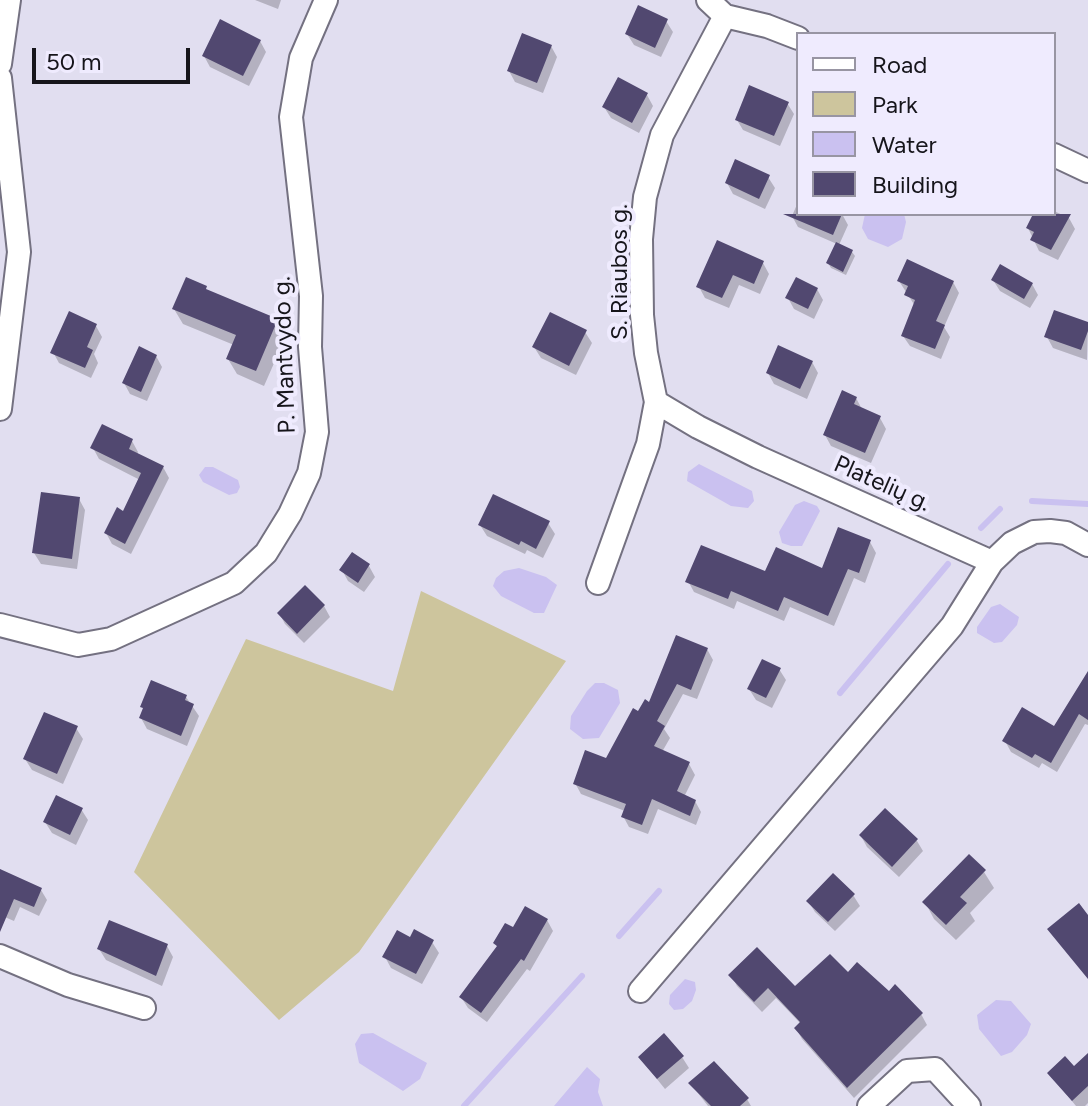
<!DOCTYPE html>
<html>
<head>
<meta charset="utf-8">
<style>
  body { margin:0 }
  #map { position:relative; width:1088px; height:1106px; overflow:hidden; background:#e1def0; font-family:Figtree,sans-serif }
  canvas { display:block }
  .legend { position:absolute; left:796px; top:32px; width:260px; height:184px; box-sizing:border-box; background:#efebfe; border:2px solid #9895a3; margin:0; padding:10px 14px; list-style:none; font-size:24px; color:#16151b }
  .legend li { display:flex; align-items:center; gap:16px; height:40px }
  .legend b { width:40px; border:2px solid #9895a3 }
  .scale { position:absolute; left:32px; top:48px; width:158px; height:36px; box-sizing:border-box; border:4px solid #16151b; border-top:0; padding-left:10px; font-size:24px; line-height:28px; white-space:nowrap; color:#16151b; -webkit-text-stroke:6px #efebfe; paint-order:stroke }
</style>
</head>
<body>
<div id="map">
<canvas width="1088" height="1106"></canvas>
<ul class="legend">
<li><b style="height:10px;background:#fff"></b>Road</li>
<li><b style="height:22px;background:#cdc59d"></b>Park</li>
<li><b style="height:22px;background:#cac1f0"></b>Water</li>
<li><b style="height:22px;background:#514870"></b>Building</li>
</ul>
<div class="scale">50 m</div>
</div>
<script>
const ctx = document.querySelector('canvas').getContext('2d');
ctx.lineJoin = 'round';
function fillPath(path, color) {
  ctx.fillStyle = color;
  ctx.fill(path, 'evenodd');
}
function poly(rows) {
  const path = new Path2D();
  for (const r of rows) {
    path.moveTo(r[0], r[1]);
    for (let i = 2; i < r.length; i += 2) path.lineTo(r[i], r[i + 1]);
  }
  return path;
}
function trace(path, color, width, dash) {
  ctx.strokeStyle = color;
  ctx.lineWidth = width;
  ctx.lineCap = dash ? 'butt' : 'round';
  ctx.setLineDash(dash || []);
  ctx.stroke(path);
}
function drawText(font, color, halo, rows, align = 'center') {
  ctx.font = font + ' Figtree,sans-serif';
  ctx.lineWidth = 8;
  ctx.setLineDash([]);
  ctx.textBaseline = 'middle';
  ctx.strokeStyle = halo;
  ctx.fillStyle = color;
  for (const [text, x, y, turn = 0] of rows) {
    ctx.save();
    ctx.translate(x, y);
    ctx.rotate((+turn || 0) * Math.PI / 180);
    ctx.textAlign = isNaN(turn) ? turn : align;
    if (halo) ctx.strokeText(text, 0, 0);
    ctx.fillText(text, 0, 0);
    ctx.restore();
  }
}
const green = poly([
  [421,591,566,661,359,952,279,1020,134,872,246,639,393,691]
]);
const water = poly([
  [865,214,904,214,906,222,902,239,888,247,868,239,862,228],
  [699,464,752,491,754,501,748,508,731,506,687,481,688,472],
  [205,467,213,467,238,480,240,487,237,493,229,495,203,482,199,475],
  [804,501,817,506,820,511,802,546,791,546,782,543,779,532,795,505],
  [519,568,546,577,557,585,544,613,534,613,501,596,493,586,496,578,504,571],
  [1000,604,1019,617,1017,625,1002,642,994,643,977,633,977,627,991,607],
  [595,683,604,683,618,690,620,703,599,738,583,739,570,729,571,716,587,691],
  [685,979,695,982,696,990,692,1001,683,1009,674,1010,669,1004,670,995],
  [996,1000,1011,1001,1031,1024,1027,1035,1012,1052,1001,1056,979,1029,977,1015],
  [373,1033,427,1063,420,1079,403,1091,359,1063,355,1044,361,1034],
  [587,1067,600,1079,598,1092,603,1106,554,1106]
]);
const shadow = poly([
  [255,0,281,0,278,9],
  [666,21,673,32,661,57,634,45,627,34],
  [260,41,266,52,249,86,210,67,204,56],
  [551,46,557,57,543,93,515,82,509,71],
  [647,95,653,106,639,133,611,118,604,107],
  [787,103,794,114,780,146,743,130,737,120],
  [768,177,775,188,765,209,733,194,727,183],
  [798,202,798,214,842,214,848,225,839,245,852,252,855,256,846,275,831,268,828,263,837,244,798,227,792,216],
  [1054,211,1069,218,1075,229,1058,260,1039,251,1028,228,1035,214,1054,214],
  [763,263,769,274,760,294,739,285,729,308,705,298,699,287],
  [993,280,1032,284,1038,295,1030,308,1000,291],
  [899,281,953,282,959,293,944,327,950,337,941,359,910,346,903,336,915,306],
  [817,289,823,300,814,319,794,309,788,298],
  [207,291,277,320,286,336,264,386,237,374,228,359,234,345,183,324,174,309],
  [1088,325,1087,360,1053,348,1047,337],
  [96,326,102,337,94,354,98,363,91,378,59,363,53,352],
  [585,332,592,343,576,375,541,358,534,347],
  [156,356,162,367,147,401,130,394,124,383],
  [812,362,818,373,807,399,774,384,768,373],
  [856,398,863,411,880,418,886,429,871,463,831,446,825,435],
  [132,441,138,452,137,455,163,467,169,478,131,554,112,544,106,533,124,513,140,480,99,459,93,448],
  [79,499,85,510,77,569,41,564,34,553],
  [548,523,555,534,543,558,527,550,525,554,487,536,480,525],
  [870,542,876,553,865,583,854,578,834,626,790,607,784,621,737,601,734,609,694,592,688,581,824,570],
  [369,566,375,577,364,592,348,581,342,570],
  [324,606,330,617,304,643,285,624,279,613],
  [707,649,713,660,697,699,683,694,664,729,670,738,662,752,689,764,695,775,684,797,695,801,701,812,696,825,658,809,648,834,629,827,623,816,625,811,581,794,575,783,607,761,639,714],
  [779,669,786,680,772,708,756,700,749,689],
  [1088,689,1088,725,1085,724,1057,772,1042,763,1039,768,1011,752,1005,741,1055,729],
  [186,697,199,716,187,746,147,729,141,718,144,710,142,706],
  [76,728,83,739,63,784,32,770,25,759],
  [81,809,88,820,76,845,52,833,45,822],
  [886,811,917,841,923,851,899,877,867,847,861,836],
  [0,869,4,873,41,890,47,900,39,916,20,907,14,921,0,915],
  [984,872,994,888,970,913,975,921,956,940,934,919,925,902],
  [853,895,860,906,835,931,815,912,808,901],
  [547,920,553,931,530,971,527,969,487,1022,468,1008,461,997,498,948,495,943,513,930],
  [432,942,439,953,422,984,391,968,385,957],
  [167,946,173,957,162,986,106,960,99,949],
  [731,975,795,989,848,975,921,1014,927,1025,854,1098,802,1039,796,1028,801,1024,776,998,762,1012,737,986],
  [1088,1056,1088,1103,1085,1106,1076,1106,1049,1073,1074,1069],
  [682,1057,689,1068,665,1089,640,1058],
  [691,1084,747,1099,751,1106,708,1106]
]);
const stream = poly([
  [1032,501,1088,504],
  [981,528,1000,509],
  [840,693,948,564],
  [619,936,659,891],
  [464,1106,582,976]
]);
const building = poly([
  [638,5,668,19,655,48,625,34],
  [220,19,261,40,243,76,202,56],
  [522,33,552,45,537,83,507,71],
  [618,77,648,93,632,123,602,107],
  [749,85,789,102,774,136,735,120],
  [735,159,770,175,759,199,725,183],
  [783,214,842,214,833,235],
  [1033,214,1071,214,1051,250,1030,240,1034,232,1026,228],
  [717,240,764,261,754,284,733,275,722,298,696,287],
  [836,242,853,250,843,272,826,263],
  [907,259,954,281,936,321,945,325,935,349,901,336,915,300,904,295,908,286,897,281],
  [1000,264,1033,283,1024,299,991,280],
  [186,277,207,286,206,289,278,319,256,371,226,359,236,335,172,309],
  [796,277,818,288,808,309,785,298],
  [1054,310,1088,322,1088,331,1081,350,1044,337],
  [69,311,97,324,87,347,93,350,85,368,50,353],
  [550,312,587,330,569,366,532,347],
  [778,345,813,361,800,389,766,373],
  [139,346,157,355,141,392,122,383],
  [842,390,857,397,854,404,881,416,865,453,823,435],
  [102,424,133,439,129,449,164,466,125,544,104,533,117,507,123,511,141,473,90,448],
  [41,492,80,497,72,559,32,553],
  [493,494,550,521,536,549,521,541,519,545,478,525],
  [838,527,871,540,859,573,848,569,828,616,784,597,778,611,731,591,728,599,685,582,701,545,765,571,776,547,822,568],
  [352,552,370,564,358,583,339,570],
  [305,585,325,605,297,634,277,613],
  [676,635,708,648,691,690,677,684,657,721,665,726,654,746,690,762,677,791,696,800,690,816,652,799,642,825,621,817,626,804,573,784,585,750,606,758,633,708,638,711,645,699,649,702],
  [762,659,781,668,766,698,747,689],
  [1088,671,1088,720,1079,714,1051,763,1035,754,1032,758,1002,741,1022,707,1054,726],
  [151,680,187,695,185,700,194,704,181,736,139,718,143,708,140,707],
  [44,712,78,726,57,774,23,759],
  [56,795,83,808,70,835,43,822],
  [885,808,918,839,892,867,859,835],
  [969,854,986,870,960,897,967,903,946,925,922,902],
  [0,869,42,888,34,907,14,899,0,932],
  [833,873,855,894,828,922,806,901],
  [1079,903,1088,915,1088,979,1047,929],
  [525,906,548,919,524,961,521,959,481,1013,459,997,497,946,493,943,505,923,513,927],
  [109,920,168,944,156,976,97,949],
  [414,929,434,940,416,974,382,957,397,930,410,937],
  [757,947,795,986,830,954,848,972,857,962,889,991,895,984,923,1013,847,1088,794,1028,800,1022,768,988,754,1002,728,975],
  [664,1033,684,1056,657,1079,638,1057],
  [1088,1053,1088,1086,1072,1101,1047,1073,1065,1056,1074,1066],
  [714,1061,749,1098,740,1106,711,1106,688,1083]
]);
const minor = poly([
  [708,0,725,16,767,26,798,38],
  [0,64,9,0],
  [0,78,19,252,0,409],
  [1054,155,1088,171],
  [656,402,698,427,758,457,992,562,1012,543,1034,532,1050,531,1066,533,1088,545],
  [598,583,648,444,656,402,646,353,642,315,641,239,645,197,662,135,725,16],
  [0,625,78,645,111,639,234,583,266,553,290,514,309,473,317,432,310,347,311,296,291,117,301,58,326,0],
  [0,956,68,985,144,1008],
  [640,991,952,626,992,562],
  [869,1106,907,1071,935,1069,969,1106]
]);
const streetNames = [
  ["S. Riaubos g.",620,272,-90],
  ["P. Mantvydo g.",285,355,-92],
  ["Platelių g.",882,484,24]
];
fillPath(green, '#cdc59d');
fillPath(water, '#cac1f0');
fillPath(shadow, '#0003');
trace(stream, '#cac1f0', 6);
fillPath(building, '#514870');
trace(minor, '#747181', 26);
trace(minor, '#fff', 22);
drawText('24px', '#16151b', '#efebfe', streetNames);
</script>
</body>
</html>
